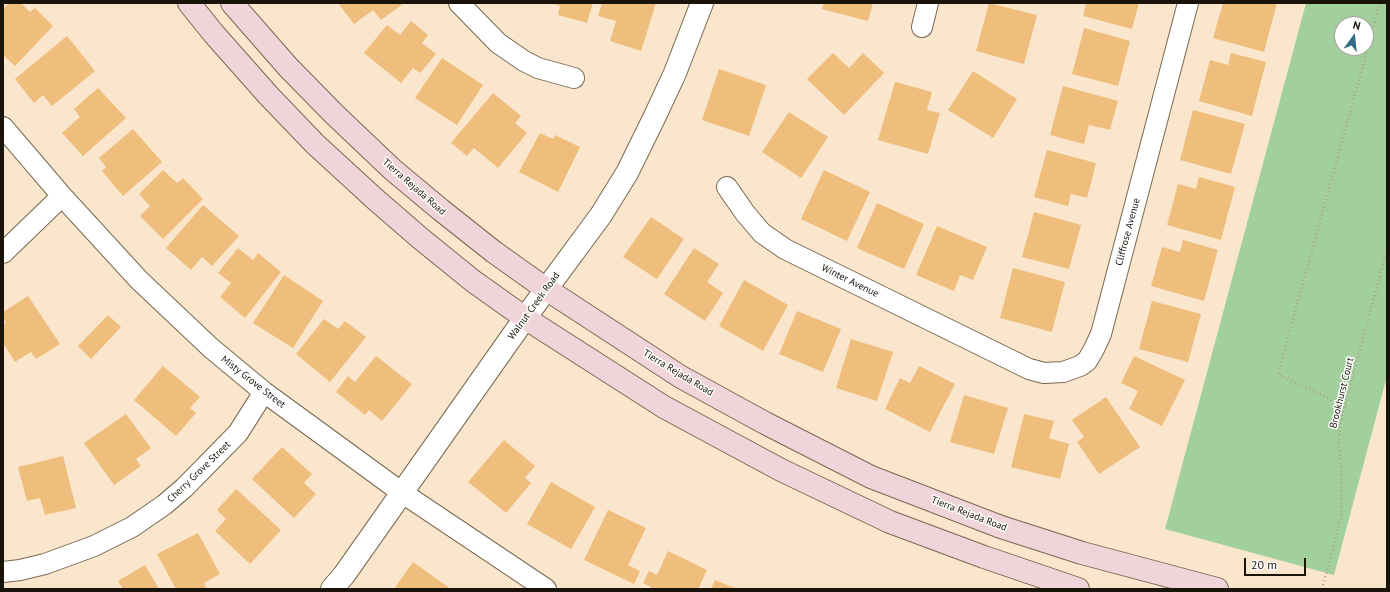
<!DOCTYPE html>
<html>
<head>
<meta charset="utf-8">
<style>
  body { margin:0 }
  #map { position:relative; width:1390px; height:592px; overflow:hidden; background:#fae6cc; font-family:"PT Sans",sans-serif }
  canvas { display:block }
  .frame { position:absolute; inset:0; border:4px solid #1a130a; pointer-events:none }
  .north { position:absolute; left:1334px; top:16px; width:40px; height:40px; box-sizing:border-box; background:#fff; border:1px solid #a3a19d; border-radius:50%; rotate:15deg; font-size:11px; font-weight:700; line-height:16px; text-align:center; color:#1a130a }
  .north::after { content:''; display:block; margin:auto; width:14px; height:18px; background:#356c87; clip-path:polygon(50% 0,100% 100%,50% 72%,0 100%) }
  .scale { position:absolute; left:1244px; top:558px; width:62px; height:18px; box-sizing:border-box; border:2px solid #1a130a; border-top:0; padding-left:5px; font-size:12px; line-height:14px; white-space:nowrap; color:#1a130a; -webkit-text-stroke:3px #fff; paint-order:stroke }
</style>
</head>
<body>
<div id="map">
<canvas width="1390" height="592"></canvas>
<div class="frame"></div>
<div class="north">N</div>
<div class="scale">20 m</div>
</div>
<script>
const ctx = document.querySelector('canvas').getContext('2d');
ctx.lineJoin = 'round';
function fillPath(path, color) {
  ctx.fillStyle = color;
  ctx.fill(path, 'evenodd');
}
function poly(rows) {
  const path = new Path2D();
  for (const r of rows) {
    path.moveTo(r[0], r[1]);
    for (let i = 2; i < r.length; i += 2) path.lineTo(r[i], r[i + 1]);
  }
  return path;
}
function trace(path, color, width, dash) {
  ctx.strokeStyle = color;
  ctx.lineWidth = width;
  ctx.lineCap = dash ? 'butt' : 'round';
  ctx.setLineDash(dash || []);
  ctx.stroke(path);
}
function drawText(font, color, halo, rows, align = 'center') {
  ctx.font = font + ' "PT Sans",sans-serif';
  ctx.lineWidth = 3;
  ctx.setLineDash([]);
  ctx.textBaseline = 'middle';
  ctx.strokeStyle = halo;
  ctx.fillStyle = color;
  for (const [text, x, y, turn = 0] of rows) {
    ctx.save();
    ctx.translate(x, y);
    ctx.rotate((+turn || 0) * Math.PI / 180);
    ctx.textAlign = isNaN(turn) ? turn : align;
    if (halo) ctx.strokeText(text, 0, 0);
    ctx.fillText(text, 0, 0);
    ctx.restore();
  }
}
const green = poly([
  [1306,3,1387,3,1387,376,1334,575,1165,529],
  [1342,24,1366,24,1366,48,1342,48]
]);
const building = poly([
  [9,3,21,3,30,12,35,8,53,26,15,66,3,55,3,9],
  [338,3,402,3,403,4,381,20,373,10,354,24],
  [551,3,593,3,587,23,558,15,560,6],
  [602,3,656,3,641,51,610,41,616,21,598,16],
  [824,3,873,3,868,21,822,9],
  [989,3,1037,15,1024,64,976,51],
  [1086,3,1139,3,1132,29,1083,16],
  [1223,3,1277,3,1264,52,1213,38],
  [411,21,428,35,422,43,436,54,420,73,413,68,401,83,364,53,387,25,400,35],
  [1084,28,1130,41,1118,86,1072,74],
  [67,36,95,71,52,106,43,95,34,103,15,79],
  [833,53,849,68,863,53,884,73,844,115,807,79],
  [1231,53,1266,62,1252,116,1199,101,1210,60,1228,65],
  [442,58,483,85,457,125,415,98],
  [719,69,766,85,749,136,702,120],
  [973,71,1017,99,993,138,948,110],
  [895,82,932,92,927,110,940,113,928,154,878,140],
  [1063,86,1118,101,1110,130,1089,125,1084,144,1050,135],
  [98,88,126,118,83,156,62,133,80,117,74,109],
  [493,93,521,116,515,123,527,133,498,168,474,148,467,156,451,143],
  [1193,110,1245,124,1231,174,1180,160],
  [789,112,828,137,801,178,762,152],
  [133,129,162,162,123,196,102,171,106,167,99,158],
  [540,133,553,139,555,135,580,147,558,192,519,172],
  [1047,150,1096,163,1087,198,1071,194,1068,206,1034,197],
  [163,170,177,183,183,178,203,199,163,239,140,216,150,206,139,194],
  [824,170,870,192,847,241,801,219],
  [1199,177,1235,187,1221,240,1167,225,1178,184,1196,189],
  [877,203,924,224,904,269,857,248],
  [203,205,239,236,212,266,202,257,191,270,166,248],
  [1034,212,1081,225,1069,269,1022,257],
  [651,217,684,239,657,279,623,257],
  [937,226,987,247,973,280,960,275,954,291,916,275],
  [1183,240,1218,250,1204,301,1151,286,1162,247,1180,252],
  [238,248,253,260,258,253,281,272,245,318,220,297,231,283,218,273],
  [694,248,719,264,707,282,723,293,705,321,664,294],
  [1013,268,1065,282,1052,332,1000,318],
  [284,275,323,301,293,348,253,323],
  [744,280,788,305,763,351,719,326],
  [28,296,60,344,36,359,31,352,15,362,3,343,3,325,6,323,3,318,3,312],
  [1152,301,1201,314,1188,362,1139,349],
  [797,311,841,329,823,372,779,354],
  [108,315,121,327,91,359,78,346],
  [324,319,338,329,345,321,366,337,330,382,296,354],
  [851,339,893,352,877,401,836,388],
  [376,356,412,384,382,421,369,410,365,415,336,392,348,376,355,382],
  [1134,356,1185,380,1162,426,1129,409,1138,391,1121,383],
  [163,366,200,397,190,408,196,413,176,436,134,400],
  [919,366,955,384,930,432,885,409,900,378,910,383],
  [964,395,1008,408,994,454,950,442],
  [1106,397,1140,447,1099,474,1077,442,1084,437,1072,420],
  [126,414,151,448,136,459,141,466,114,485,84,443],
  [1024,414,1054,421,1049,438,1069,444,1060,479,1011,467],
  [504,440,535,466,525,478,531,483,506,513,468,482],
  [282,447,312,474,304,483,316,494,294,518,252,479],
  [63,456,76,508,45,515,40,498,27,501,18,467],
  [551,482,595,507,571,549,527,524],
  [236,489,281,530,250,564,215,531,226,519,217,510],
  [608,510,646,528,628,565,640,571,634,584,584,560],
  [198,533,220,574,204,583,207,589,176,589,157,554],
  [668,551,707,570,698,589,651,589,651,587,643,583,649,571,657,575],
  [413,562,451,589,394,589],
  [145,565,159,589,123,589,118,581],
  [715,580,737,589,711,589]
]);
const path = poly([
  [1346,407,1278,374,1380,3],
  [1322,589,1341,518,1341,466,1339,444,1340,424,1387,249]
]);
const minor = poly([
  [459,3,498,43,524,61,538,68,574,78],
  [922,27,928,3],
  [3,127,62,196,139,280,211,348,264,392,401,492,546,589],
  [727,187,745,213,762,233,785,249,1029,369,1044,373,1063,372,1080,366,1087,361,1094,349,1101,334,1188,3],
  [3,253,62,196],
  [3,572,20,570,45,564,94,546,132,527,164,505,184,488,238,433,264,392]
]);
const tertiary = poly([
  [332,589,344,575,525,318,601,215,627,173,655,116,675,73,702,3]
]);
const secondary = poly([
  [189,3,214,34,268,95,315,144,375,199,420,238,473,281,525,318,664,407,781,470,890,522,984,557,1078,589],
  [232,3,288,67,334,114,393,170,441,210,494,252,546,289,681,377,765,423,871,477,1001,527,1082,553,1217,589]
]);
const streetNames = [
  ["Tierra Rejada Road",414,187,41],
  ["Cliffrose Avenue",1128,232,-75],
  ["Winter Avenue",850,281,26],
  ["Walnut Creek Road",534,306,-54],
  ["Tierra Rejada Road",678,373,31],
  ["Misty Grove Street",253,382,38],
  ["Brookhurst Court",1342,393,-76],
  ["Cherry Grove Street",199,472,-44],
  ["Tierra Rejada Road",969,514,21]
];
fillPath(green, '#a2d09d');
fillPath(building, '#efbe7c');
trace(minor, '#796851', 22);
trace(tertiary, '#796851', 24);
trace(secondary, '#796851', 24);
trace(path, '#af9f8b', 2.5, [1, 3]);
trace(minor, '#fff', 20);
trace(tertiary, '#fff', 22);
trace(secondary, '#f0d4d9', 22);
drawText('10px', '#1a130a', '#fff', streetNames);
</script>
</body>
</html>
